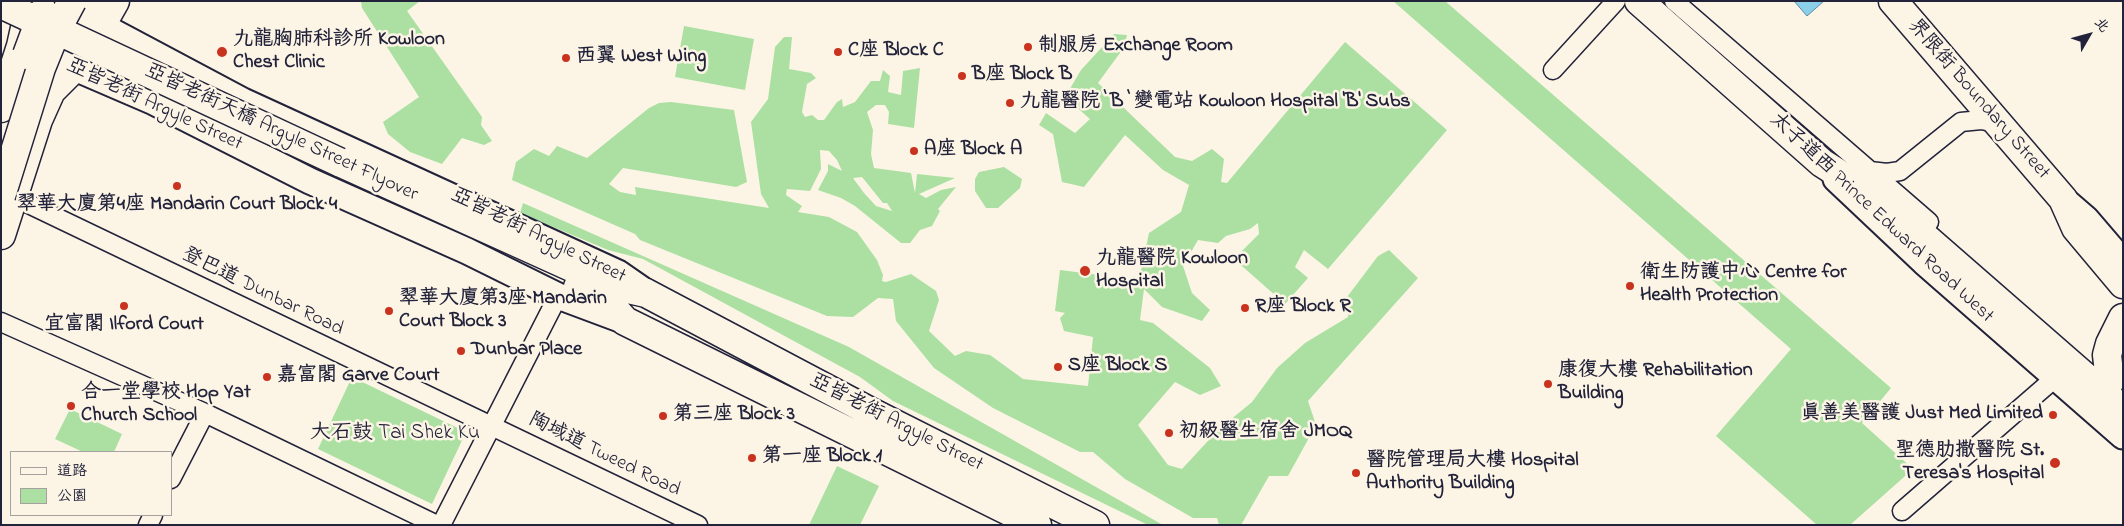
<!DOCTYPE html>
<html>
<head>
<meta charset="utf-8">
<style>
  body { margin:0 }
  #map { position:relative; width:2124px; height:526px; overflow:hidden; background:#fcf5e5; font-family:"Indie Flower","LXGW WenKai TC",sans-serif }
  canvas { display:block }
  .frame { position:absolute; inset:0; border:2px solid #22223b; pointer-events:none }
  .legend { position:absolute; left:10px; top:451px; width:162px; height:65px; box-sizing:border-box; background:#fcf5e5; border:1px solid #a5a1a1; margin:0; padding:6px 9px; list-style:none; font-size:15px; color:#22223b }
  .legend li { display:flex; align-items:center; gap:10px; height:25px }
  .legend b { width:25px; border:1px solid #a5a1a1 }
  .north { position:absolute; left:2064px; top:10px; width:50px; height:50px; -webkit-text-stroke:4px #fcf5e5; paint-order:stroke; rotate:52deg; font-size:14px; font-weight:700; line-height:20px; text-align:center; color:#22223b }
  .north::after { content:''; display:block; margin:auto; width:18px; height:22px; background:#22223b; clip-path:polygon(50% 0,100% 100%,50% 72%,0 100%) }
</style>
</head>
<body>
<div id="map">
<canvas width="2124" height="526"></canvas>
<div class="frame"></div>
<ul class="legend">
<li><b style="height:6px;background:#fcf5e5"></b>道路</li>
<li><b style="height:14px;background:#abe0a2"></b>公園</li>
</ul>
<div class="north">北</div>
</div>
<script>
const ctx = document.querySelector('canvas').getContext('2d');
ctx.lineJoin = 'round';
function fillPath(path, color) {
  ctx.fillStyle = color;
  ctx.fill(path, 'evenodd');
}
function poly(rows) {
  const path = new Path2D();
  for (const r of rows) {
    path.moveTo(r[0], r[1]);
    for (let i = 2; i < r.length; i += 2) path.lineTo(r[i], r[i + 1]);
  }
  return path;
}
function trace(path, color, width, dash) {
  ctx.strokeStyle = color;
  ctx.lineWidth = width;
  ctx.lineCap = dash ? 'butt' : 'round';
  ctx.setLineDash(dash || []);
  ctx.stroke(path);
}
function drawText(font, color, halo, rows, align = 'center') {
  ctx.font = font + ' "Indie Flower","LXGW WenKai TC",sans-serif';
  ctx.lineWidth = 5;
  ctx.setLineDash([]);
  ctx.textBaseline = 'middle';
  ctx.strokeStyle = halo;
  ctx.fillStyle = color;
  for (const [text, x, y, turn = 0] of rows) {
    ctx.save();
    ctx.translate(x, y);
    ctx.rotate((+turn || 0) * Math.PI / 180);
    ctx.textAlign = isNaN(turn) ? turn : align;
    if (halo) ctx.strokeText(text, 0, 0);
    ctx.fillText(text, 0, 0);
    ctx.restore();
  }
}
const green = poly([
  [361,1,420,1,407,11,482,117,481,125,492,141,484,145,462,138,442,164,410,152,388,134,383,122,419,97,362,8],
  [1393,1,1445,1,1891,388,1862,423,1913,469,1850,525,1817,525,1716,436,1791,349],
  [684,26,754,39,745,90,675,77],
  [1114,34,1127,35,1125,46,1098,83,1175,157,1192,161,1212,149,1224,159,1221,182,1227,183,1345,42,1447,130,1328,269,1304,250,1295,267,1308,278,1285,304,1234,259,1259,234,1258,223,1250,229,1226,236,1218,243,1198,240,1183,266,1192,293,1210,310,1202,321,1162,307,1144,289,1140,320,1153,323,1210,368,1221,386,1200,395,1175,382,1138,425,1168,465,1182,469,1218,430,1252,402,1277,368,1305,343,1348,317,1347,297,1378,256,1389,250,1418,278,1308,401,1316,425,1288,476,1269,476,1241,525,1219,525,1217,518,1193,518,1125,479,1093,452,1080,452,993,408,934,368,896,321,893,299,878,298,853,317,827,316,640,240,635,234,512,180,516,162,534,149,549,156,557,146,587,158,649,108,659,103,671,102,734,110,747,182,736,187,623,168,609,184,620,192,636,195,635,187,769,208,761,194,751,122,768,99,775,47,784,37,792,37,789,69,811,73,816,78,807,84,802,112,805,117,812,115,818,120,824,120,837,102,842,99,843,107,855,102,871,81,880,81,883,70,890,76,888,92,901,95,903,71,920,68,914,128,888,124,889,112,885,105,876,105,867,112,873,130,871,154,874,168,911,173,915,193,917,174,955,178,919,194,926,198,941,190,956,187,938,209,940,211,932,226,920,230,910,243,901,243,855,206,841,198,818,190,828,171,828,164,842,171,837,160,829,151,820,150,821,169,810,191,787,189,786,195,802,206,798,212,829,217,857,232,877,260,883,275,882,281,886,282,911,274,936,291,939,300,929,331,955,356,966,351,990,355,1023,379,1088,386,1093,337,1064,331,1060,318,1065,313,1055,311,1060,270,1139,280,1149,233,1181,212,1189,185,1163,170,1125,135,1084,187,1062,182,1053,134,1039,125,1046,113,1075,133,1090,119,1065,97,1081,70],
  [862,177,883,203,887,203,892,211,876,206,864,193,853,178],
  [1004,167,1022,179,1020,188,998,208,986,208,975,191,975,179,979,172],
  [523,203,849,347,1163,525,1148,525,893,401,860,377,643,259,608,250,520,213],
  [352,377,466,432,432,504,318,449],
  [70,409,122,434,114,452,83,452,55,439],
  [837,466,879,486,860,525,809,525]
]);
const water = poly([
  [1794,1,1824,1,1807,16,1794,1]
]);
const minor = poly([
  [1674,1,1929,222],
  [1553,70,1616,1],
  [1870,171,1887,173,1900,171,1961,122,1981,120,1997,123],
  [14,197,698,525],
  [1,322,205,413,437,525],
  [171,479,205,413],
  [1902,511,2055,378],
  [148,525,153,515],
  [441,525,558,296]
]);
const secondary = poly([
  [55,1,243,101,618,273,644,291],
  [75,68,154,102,310,181,467,251,558,296,625,321],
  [1836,179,1924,262,2123,436],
  [2064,200,2086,219,2123,262]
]);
const primary = poly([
  [1639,1,1822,163,1888,205,2123,410],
  [1893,1,2063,199,2076,228,2123,284],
  [53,52,68,40,83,15,96,1],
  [1,108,21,46,31,1],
  [339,162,611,285,646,293,869,411,1095,525],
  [1,235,38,120,51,91,81,61,115,1],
  [578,287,606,300,625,321,1037,525],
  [2110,381,2107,355,2110,344,2123,318]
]);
const primaryBridge = poly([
  [1,4,339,162]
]);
const trunkBridge = poly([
  [27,55,43,12],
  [1,196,41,68,56,31,72,1]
]);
const markers = [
  [1028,47,5,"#c8321e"],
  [222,52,6,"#c8321e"],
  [838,52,5,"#c8321e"],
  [566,58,5,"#c8321e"],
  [962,76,5,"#c8321e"],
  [1010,103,5,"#c8321e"],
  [914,151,5,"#c8321e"],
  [177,186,5,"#c8321e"],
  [1085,271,6,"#c8321e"],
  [1630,286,5,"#c8321e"],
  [124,306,5,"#c8321e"],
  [1245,308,5,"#c8321e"],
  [389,311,5,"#c8321e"],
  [461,351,5,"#c8321e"],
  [1058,367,5,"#c8321e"],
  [267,377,5,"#c8321e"],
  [1548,384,5,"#c8321e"],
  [71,406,5,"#c8321e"],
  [2053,415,5,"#c8321e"],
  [663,416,5,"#c8321e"],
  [1169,433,5,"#c8321e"],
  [752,458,5,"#c8321e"],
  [2055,463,6,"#c8321e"],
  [1356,473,5,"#c8321e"]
];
const poiNames = [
  ["九龍胸肺科診所 Kowloon",233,41],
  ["Chest Clinic",233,64],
  ["制服房 Exchange Room",1038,47],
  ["C座 Block C",848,52],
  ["西翼 West Wing",576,58],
  ["B座 Block B",972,76],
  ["九龍醫院‵B‵變電站 Kowloon Hospital 'B' Subs",1020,103],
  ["A座 Block A",924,151],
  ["翠華大廈第4座 Mandarin Court Block 4",177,206,"center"],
  ["九龍醫院 Kowloon",1096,260],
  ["Hospital",1096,283],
  ["衛生防護中心 Centre for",1640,274],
  ["Health Protection",1640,297],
  ["翠華大廈第3座 Mandarin",399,300],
  ["Court Block 3",399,323],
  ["R座 Block R",1255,308],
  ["宜富閣 Ilford Court",124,326,"center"],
  ["Dunbar Place",471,351],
  ["S座 Block S",1068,367],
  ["康復大樓 Rehabilitation",1558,372],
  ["Building",1558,395],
  ["嘉富閣 Garve Court",277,377],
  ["合一堂學校 Hop Yat",81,394],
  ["Church School",81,417],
  ["真善美醫護 Just Med Limited",2043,415,"right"],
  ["第三座 Block 3",673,416],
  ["初級醫生宿舍 JMOQ",1179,433],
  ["聖德肋撒醫院 St.",2044,452,"right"],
  ["Teresa's Hospital",2044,475,"right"],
  ["第一座 Block 1",762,458],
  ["醫院管理局大樓 Hospital",1366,462],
  ["Authority Building",1366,485]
];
const streetNames = [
  ["界限街 Boundary Street",1978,100,49],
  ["亞皆老街 Argyle Street",154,106,25],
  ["亞皆老街天橋 Argyle Street Flyover",281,134,25],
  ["太子道西 Prince Edward Road West",1881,219,43],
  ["亞皆老街 Argyle Street",538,237,26],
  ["登巴道 Dunbar Road",262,293,26],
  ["亞皆老街 Argyle Street",896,424,27],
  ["陶域道 Tweed Road",604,456,26]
];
const neighbourhoodNames = [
  ["大石鼓 Tai Shek Ku",395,435]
];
fillPath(green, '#abe0a2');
fillPath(water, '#8ad0eb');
trace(water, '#608aa5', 1);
trace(minor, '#22223b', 21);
trace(secondary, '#22223b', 29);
trace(primary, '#22223b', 31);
trace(minor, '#fcf5e5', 18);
trace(secondary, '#fcf5e5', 25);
trace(primary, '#fcf5e5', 28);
trace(primaryBridge, '#22223b', 31, []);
trace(trunkBridge, '#22223b', 31, []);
trace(primaryBridge, '#fcf5e5', 28);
trace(trunkBridge, '#fcf5e5', 28);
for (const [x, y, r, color] of markers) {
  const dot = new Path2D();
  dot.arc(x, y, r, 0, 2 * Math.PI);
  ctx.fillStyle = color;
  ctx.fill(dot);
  trace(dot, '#fcf5e5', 2);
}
drawText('bold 20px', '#22223b', '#fcf5e5', poiNames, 'left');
drawText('20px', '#22223b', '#fcf5e5', streetNames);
drawText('21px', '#22223b', '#fcf5e5', neighbourhoodNames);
</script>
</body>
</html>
